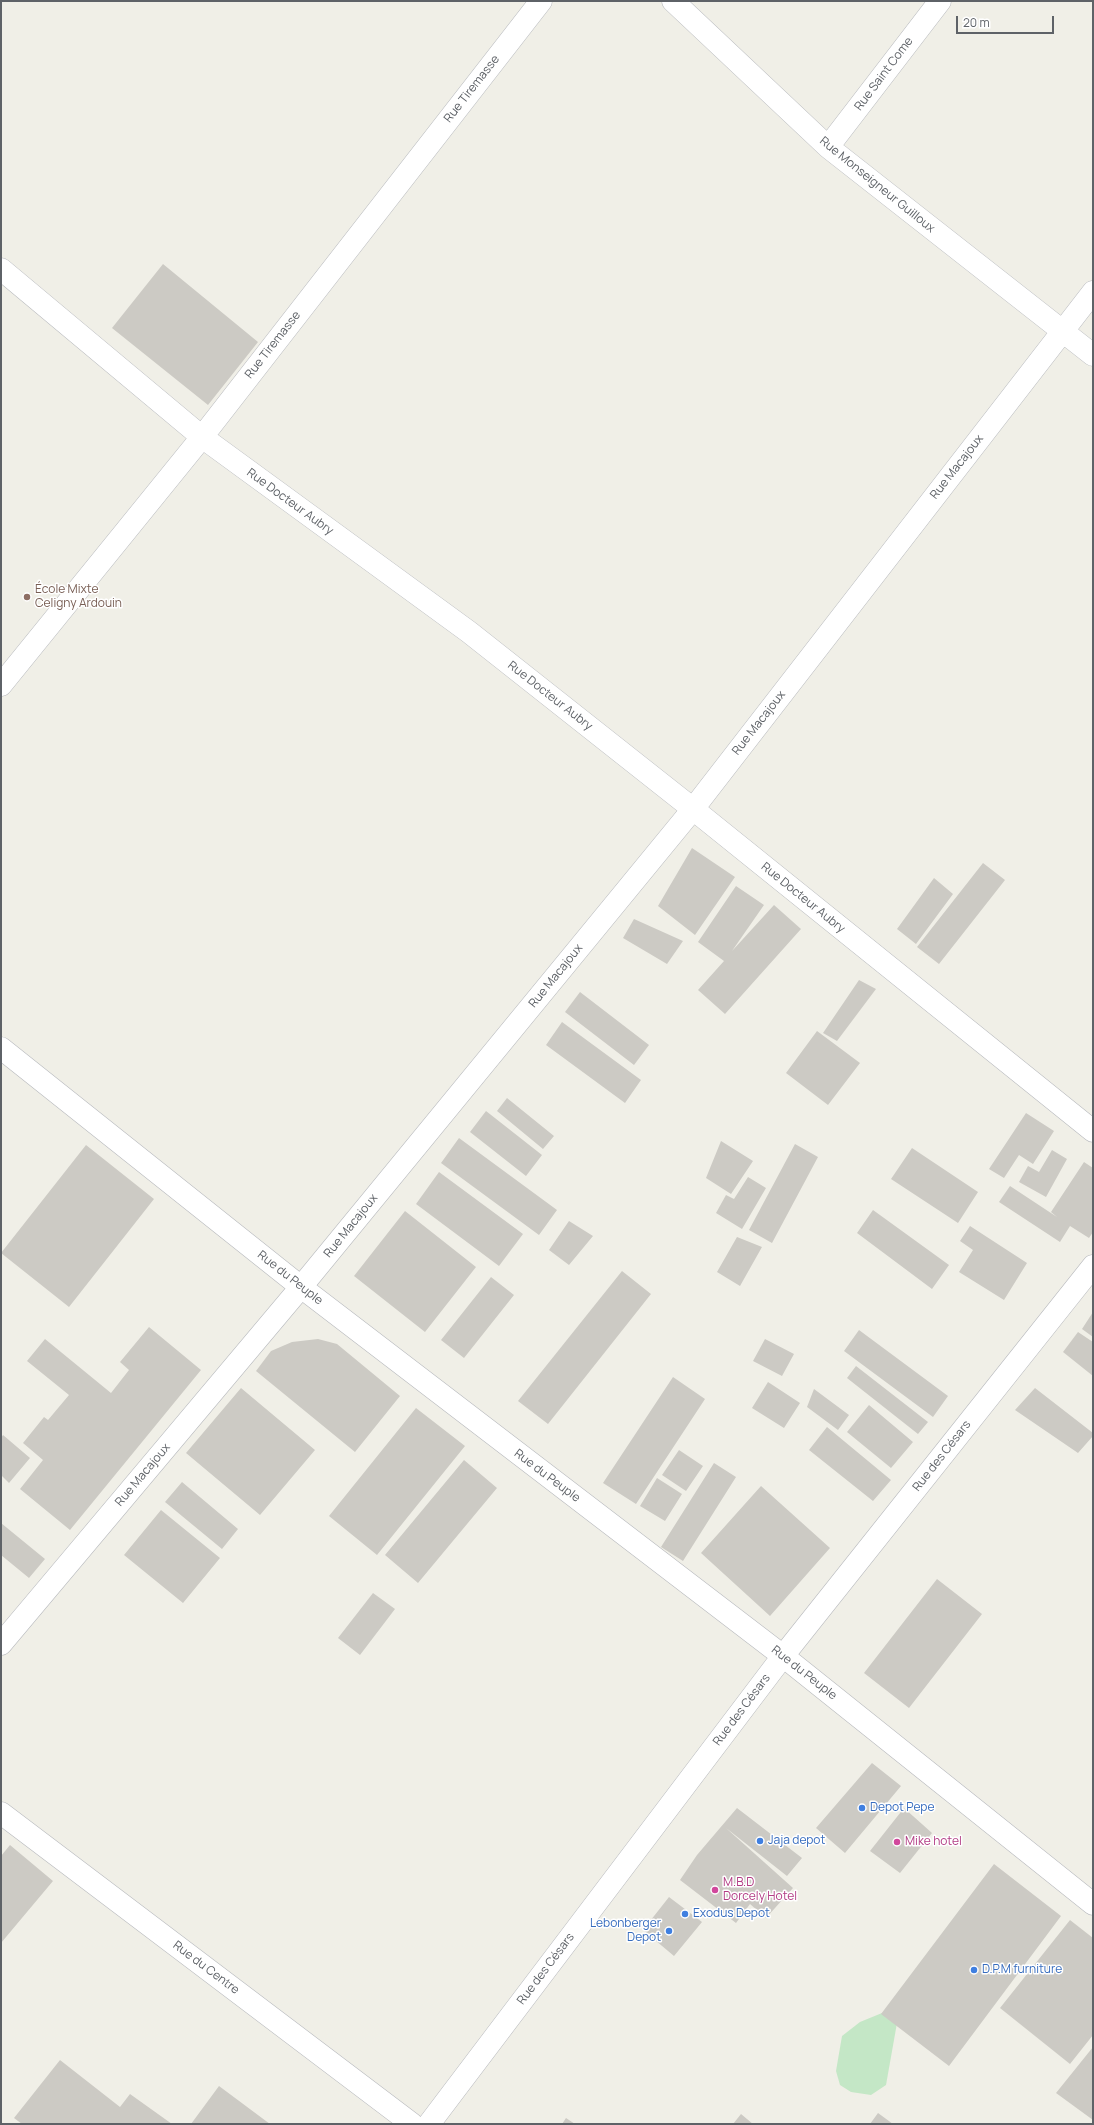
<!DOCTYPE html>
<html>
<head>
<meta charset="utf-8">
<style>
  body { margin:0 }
  #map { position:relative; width:1094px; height:2125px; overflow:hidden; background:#f0efe7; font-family:Manrope,sans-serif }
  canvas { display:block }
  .frame { position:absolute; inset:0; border:2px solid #5e6267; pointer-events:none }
  .scale { position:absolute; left:956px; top:16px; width:98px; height:18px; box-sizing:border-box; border:2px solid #5e6267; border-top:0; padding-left:5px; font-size:12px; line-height:14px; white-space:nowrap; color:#5e6267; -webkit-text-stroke:3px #fff; paint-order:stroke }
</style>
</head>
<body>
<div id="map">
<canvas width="1094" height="2125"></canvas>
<div class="frame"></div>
<div class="scale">20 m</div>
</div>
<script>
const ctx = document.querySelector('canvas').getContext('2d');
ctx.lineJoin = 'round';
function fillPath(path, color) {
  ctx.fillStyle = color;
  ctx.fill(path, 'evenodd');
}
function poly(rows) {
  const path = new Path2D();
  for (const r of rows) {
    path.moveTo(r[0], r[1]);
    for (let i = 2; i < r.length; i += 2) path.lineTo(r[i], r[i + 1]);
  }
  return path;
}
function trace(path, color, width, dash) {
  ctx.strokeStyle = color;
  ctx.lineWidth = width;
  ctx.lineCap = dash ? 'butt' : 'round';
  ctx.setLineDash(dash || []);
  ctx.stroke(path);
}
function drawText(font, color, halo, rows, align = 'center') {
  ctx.font = font + ' Manrope,sans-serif';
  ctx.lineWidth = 3;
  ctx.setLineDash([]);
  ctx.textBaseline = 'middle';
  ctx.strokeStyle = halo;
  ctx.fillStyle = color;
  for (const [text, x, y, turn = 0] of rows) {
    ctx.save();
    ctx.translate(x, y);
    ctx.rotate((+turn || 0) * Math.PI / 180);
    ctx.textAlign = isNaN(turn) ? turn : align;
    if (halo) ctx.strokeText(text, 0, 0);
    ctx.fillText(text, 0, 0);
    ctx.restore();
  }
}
const green = poly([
  [882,2013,897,2023,886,2085,871,2095,851,2092,840,2085,836,2071,842,2036,860,2022]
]);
const building = poly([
  [163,264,258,342,208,405,112,328],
  [692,848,735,877,695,935,658,906],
  [983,863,1005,880,939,964,917,947],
  [934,878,953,894,916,944,897,929],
  [736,886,764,905,732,951,774,905,801,929,725,1014,698,990,724,961,698,942],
  [634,919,683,941,667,964,623,938],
  [859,980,876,989,837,1041,823,1033],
  [580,992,649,1045,634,1065,565,1012],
  [562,1022,641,1080,625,1103,546,1045],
  [817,1031,860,1063,828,1105,786,1073],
  [507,1098,554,1136,543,1149,497,1111],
  [486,1111,542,1155,526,1176,470,1132],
  [1026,1113,1054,1131,1033,1164,1019,1155,1004,1178,989,1169],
  [459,1138,557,1210,539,1235,441,1163],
  [721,1141,753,1161,731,1194,706,1178],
  [795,1144,818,1157,772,1243,749,1230],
  [86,1145,154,1199,69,1307,1,1253],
  [912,1148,978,1192,958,1223,891,1179],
  [1052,1150,1067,1159,1046,1197,1019,1182,1028,1166,1039,1172],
  [1084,1162,1093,1168,1093,1232,1089,1238,1070,1226,1060,1242,999,1202,1010,1186,1057,1217,1051,1212],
  [439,1172,523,1234,499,1266,416,1204],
  [748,1177,766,1188,742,1229,716,1213,726,1195,734,1199],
  [873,1210,949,1265,932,1289,857,1233],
  [405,1211,476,1267,425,1332,354,1276],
  [569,1221,593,1236,569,1265,549,1250],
  [970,1226,1027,1263,1004,1300,959,1272,973,1250,960,1241],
  [737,1237,762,1247,740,1286,717,1272],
  [622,1271,651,1294,548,1424,518,1401],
  [491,1277,514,1295,464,1358,441,1340],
  [1093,1312,1093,1337,1082,1329],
  [149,1327,201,1370,70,1530,20,1489,43,1460,23,1443,44,1417,48,1420,69,1395,27,1361,45,1339,111,1393,129,1370,120,1362],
  [859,1330,948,1396,933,1417,844,1351],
  [1078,1332,1093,1342,1093,1376,1063,1352],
  [318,1339,337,1344,400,1396,355,1452,256,1371,271,1351,292,1342],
  [765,1339,794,1354,782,1376,753,1361],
  [856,1366,928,1422,918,1434,847,1378],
  [673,1377,705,1399,636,1504,603,1483],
  [768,1382,800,1403,784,1428,752,1408],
  [241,1388,315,1450,260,1515,186,1453],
  [1035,1388,1093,1433,1093,1436,1078,1453,1015,1410],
  [814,1389,849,1415,838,1430,807,1407],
  [869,1405,913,1442,891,1468,847,1432],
  [416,1408,465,1446,377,1555,329,1516],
  [827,1427,891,1480,873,1501,809,1450],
  [3,1435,30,1458,9,1483,1,1475,1,1438],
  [679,1450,703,1466,686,1491,662,1475],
  [464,1460,497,1488,418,1583,385,1555],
  [714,1463,736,1477,683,1561,661,1547],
  [657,1478,682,1494,665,1521,640,1506],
  [182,1482,238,1529,222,1549,165,1502],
  [761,1486,830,1548,770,1616,701,1553],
  [161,1510,220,1558,183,1603,124,1555],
  [1,1523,45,1559,29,1578,1,1555],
  [937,1579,982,1614,909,1708,864,1673],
  [373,1593,395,1609,360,1655,338,1638],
  [872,1763,901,1786,845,1853,816,1828],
  [737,1808,802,1858,787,1876,726,1828,793,1888,766,1918,750,1904,736,1923,680,1880,697,1855],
  [904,1808,932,1833,900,1873,870,1851],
  [10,1845,53,1881,1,1943,1,1856],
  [994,1864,1061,1916,949,2066,881,2014],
  [669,1897,702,1922,674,1956,643,1930],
  [1070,1920,1093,1938,1093,2035,1070,2064,1000,2008],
  [1093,2047,1093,2120,1056,2093],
  [60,2060,120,2107,130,2094,172,2124,22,2124,14,2118],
  [219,2086,270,2124,191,2124],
  [878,2113,893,2124,870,2124],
  [741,2114,753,2124,733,2124],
  [566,2118,575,2124,562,2124]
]);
const minor = poly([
  [673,1,828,147,1093,355],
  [828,147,940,1],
  [1,1048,301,1287,783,1656,1093,1904],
  [1,1644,301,1287,693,809,1093,292],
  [1,1813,412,2124],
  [429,2124,783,1656,1093,1266]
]);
const tertiary = poly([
  [1,269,202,437,469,632,693,809,1093,1131],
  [1,685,202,437,541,1]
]);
const markers = [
  [27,597,4,"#8d6e63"],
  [862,1808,4,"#3f7fe0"],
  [760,1841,4,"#3f7fe0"],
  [897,1842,4,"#d1479c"],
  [715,1890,4,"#d1479c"],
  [685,1914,4,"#3f7fe0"],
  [669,1931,4,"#3f7fe0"],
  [974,1970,4,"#3f7fe0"]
];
const streetNames = [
  ["Rue Saint Come",884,74,-53],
  ["Rue Tiremasse",472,89,-52],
  ["Rue Monseigneur Guilloux",877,185,39],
  ["Rue Tiremasse",273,345,-52],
  ["Rue Macajoux",957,467,-52],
  ["Rue Docteur Aubry",290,502,36],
  ["Rue Docteur Aubry",550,696,38],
  ["Rue Macajoux",759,723,-52],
  ["Rue Docteur Aubry",803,898,39],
  ["Rue Macajoux",556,976,-51],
  ["Rue Macajoux",351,1226,-51],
  ["Rue du Peuple",290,1278,38],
  ["Rue des Césars",942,1456,-52],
  ["Rue Macajoux",143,1475,-50],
  ["Rue du Peuple",547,1476,37],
  ["Rue du Peuple",804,1673,38],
  ["Rue des Césars",742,1710,-53],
  ["Rue du Centre",206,1968,37],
  ["Rue des Césars",546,1969,-53]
];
const educationNames = [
  ["École Mixte",35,590],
  ["Celigny Ardouin",35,604]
];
const shopNames = [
  ["Depot Pepe",870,1808],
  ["Jaja depot",768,1841],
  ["Exodus Depot",693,1914],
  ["Lebonberger",661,1924,"right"],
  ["Depot",661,1938,"right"],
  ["D.P.M furniture",982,1970]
];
const hotelNames = [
  ["Mike hotel",905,1842],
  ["M.B.D",723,1883],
  ["Dorcely Hotel",723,1897]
];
fillPath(green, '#c4e7c6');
fillPath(building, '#cccac4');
trace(minor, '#b7b9bd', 23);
trace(tertiary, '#b7b9bd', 23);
trace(minor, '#fff', 22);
trace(tertiary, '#fff', 22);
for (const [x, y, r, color] of markers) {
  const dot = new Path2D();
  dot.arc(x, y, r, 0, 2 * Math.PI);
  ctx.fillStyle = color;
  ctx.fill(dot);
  trace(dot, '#fff', 1.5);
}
drawText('12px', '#5e6267', '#fff', streetNames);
drawText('12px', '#785e54', '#fff', educationNames, 'left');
drawText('12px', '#366cbe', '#fff', shopNames, 'left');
drawText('12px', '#b23c85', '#fff', hotelNames, 'left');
</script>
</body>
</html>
